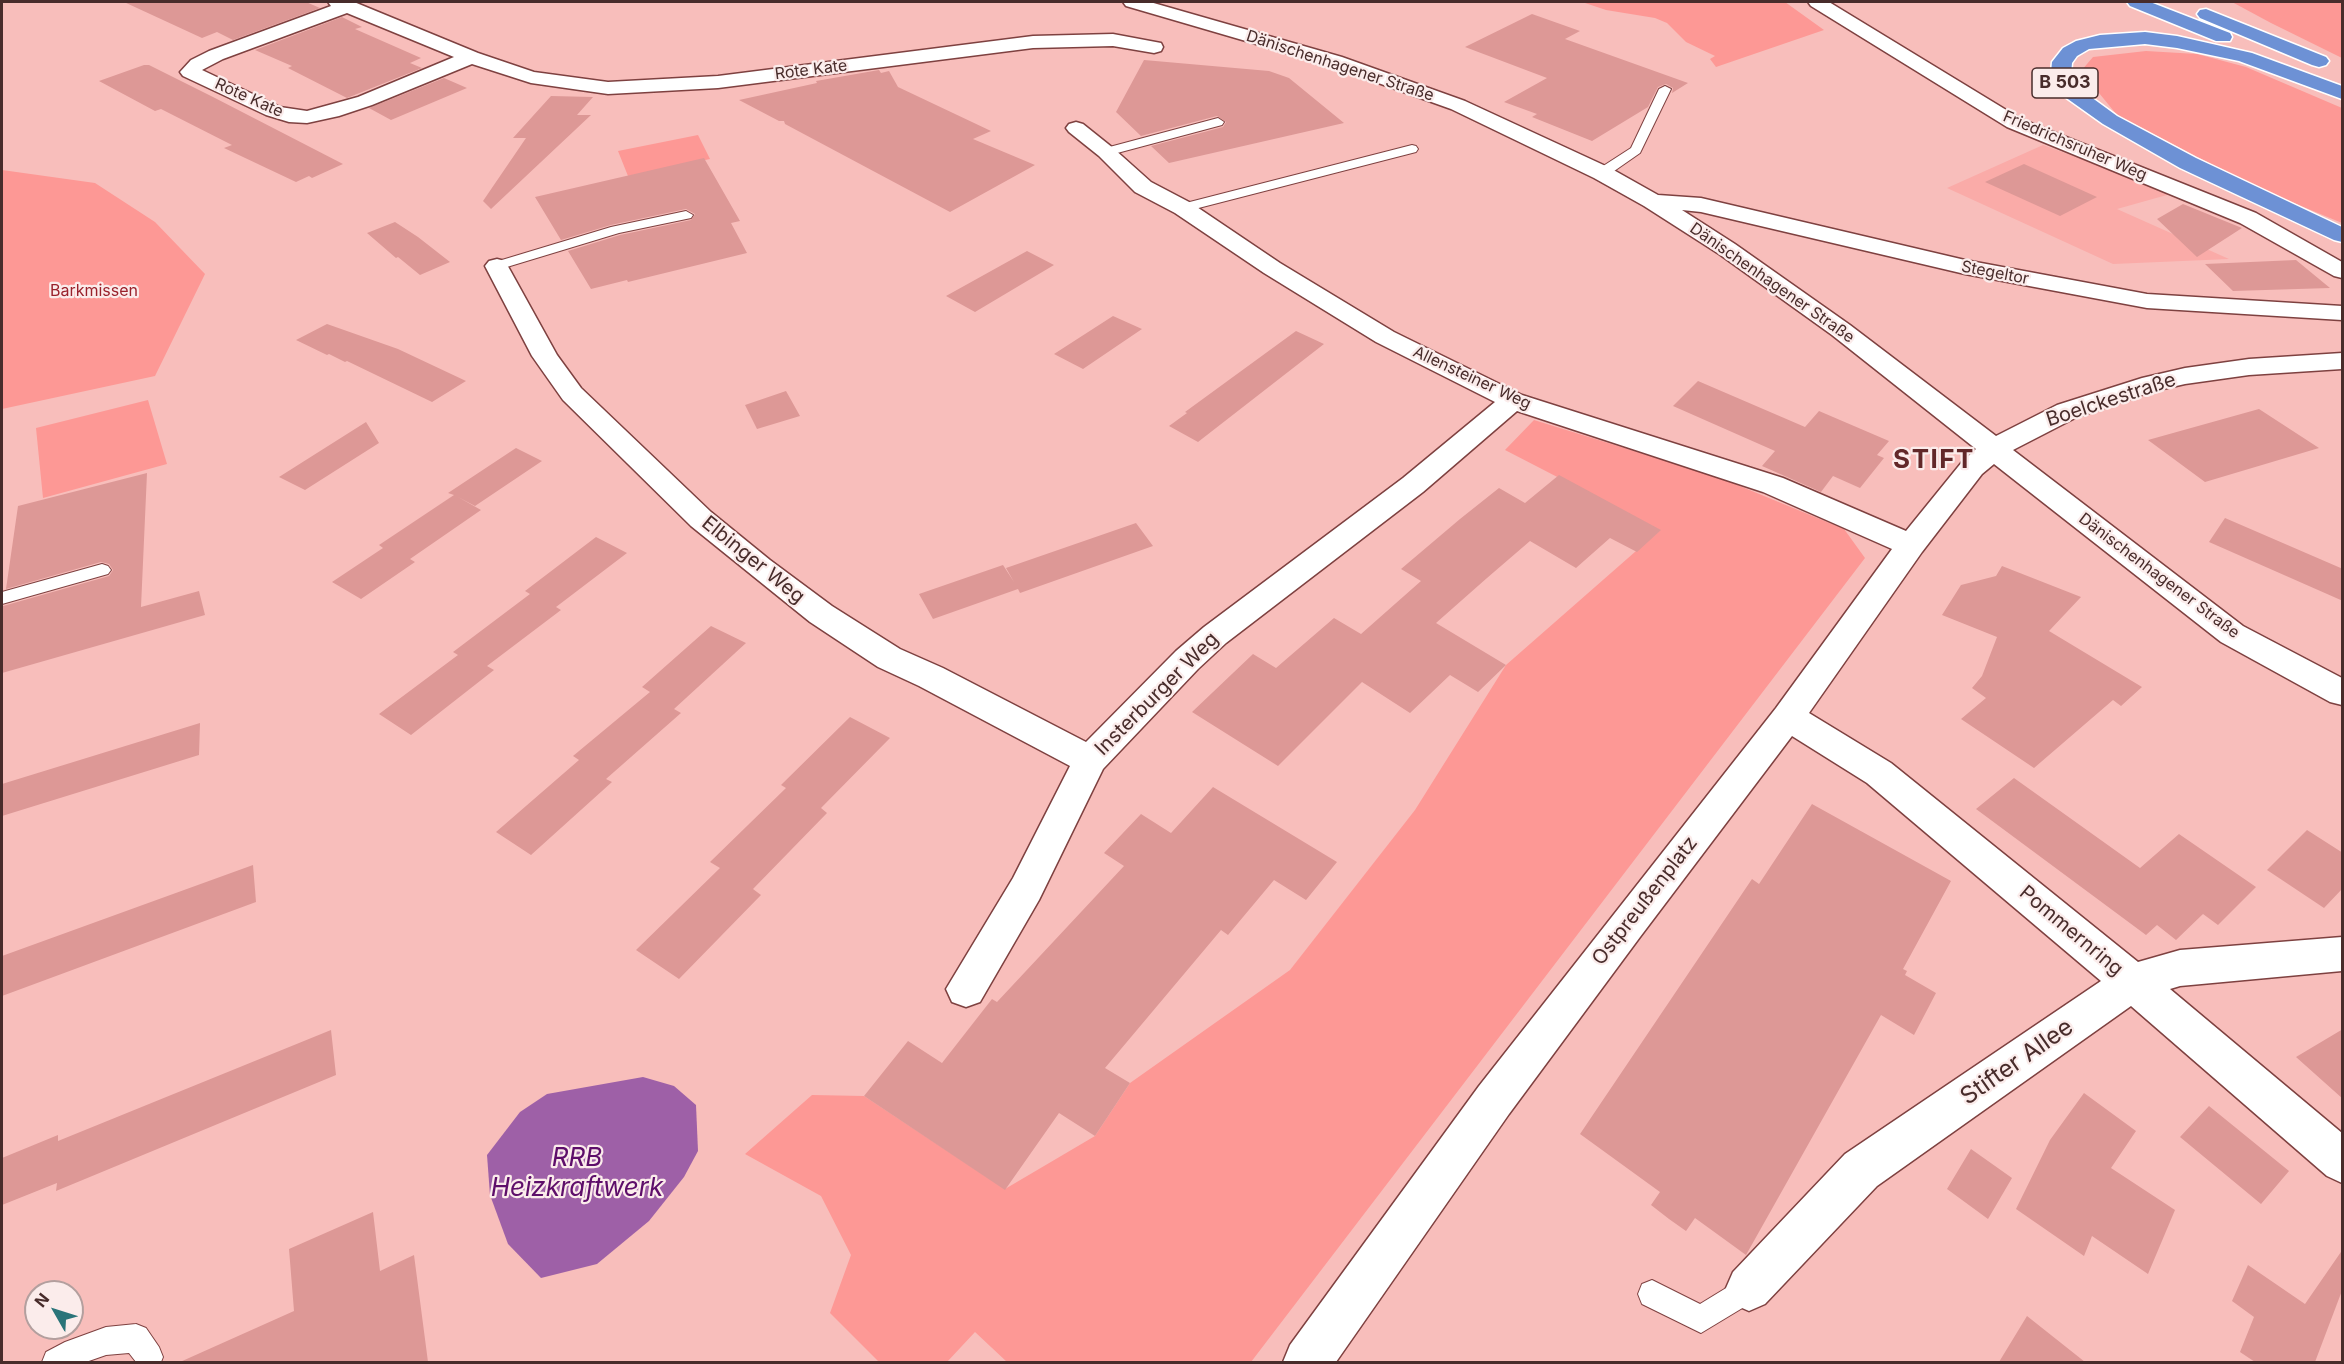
<!DOCTYPE html>
<html>
<head>
<meta charset="utf-8">
<style>
  body { margin:0 }
  #map { position:relative; width:2344px; height:1364px; overflow:hidden; background:#f8bebb; font-family:Inter,sans-serif }
  canvas { display:block }
  .frame { position:absolute; inset:0; border:3px solid #482c2b; pointer-events:none }
  .north { position:absolute; left:24px; top:1280px; width:60px; height:60px; box-sizing:border-box; background:#fbeceb; border:2px solid #b39f9e; border-radius:50%; rotate:309deg; font-size:16px; font-weight:700; line-height:24px; text-align:center; color:#482c2b }
  .north::after { content:''; display:block; margin:auto; width:21px; height:27px; background:#2a7479; clip-path:polygon(50% 0,100% 100%,50% 72%,0 100%) }
</style>
</head>
<body>
<div id="map">
<canvas width="2344" height="1364"></canvas>
<div class="frame"></div>
<div class="north">N</div>
</div>
<script>
const ctx = document.querySelector('canvas').getContext('2d');
ctx.lineJoin = 'round';
function fillPath(path, color) {
  ctx.fillStyle = color;
  ctx.fill(path, 'evenodd');
}
function poly(rows) {
  const path = new Path2D();
  for (const r of rows) {
    path.moveTo(r[0], r[1]);
    for (let i = 2; i < r.length; i += 2) path.lineTo(r[i], r[i + 1]);
  }
  return path;
}
function trace(path, color, width, dash) {
  ctx.strokeStyle = color;
  ctx.lineWidth = width;
  ctx.lineCap = dash ? 'butt' : 'round';
  ctx.setLineDash(dash || []);
  ctx.stroke(path);
}
function drawText(font, color, halo, rows, align = 'center') {
  ctx.font = font + ' Inter,sans-serif';
  ctx.lineWidth = 4.5;
  ctx.setLineDash([]);
  ctx.textBaseline = 'middle';
  ctx.strokeStyle = halo;
  ctx.fillStyle = color;
  for (const [text, x, y, turn = 0] of rows) {
    ctx.save();
    ctx.translate(x, y);
    ctx.rotate((+turn || 0) * Math.PI / 180);
    ctx.textAlign = isNaN(turn) ? turn : align;
    if (halo) ctx.strokeText(text, 0, 0);
    ctx.fillText(text, 0, 0);
    ctx.restore();
  }
}
const built = poly([
  [2043,145,2174,193,2117,209,2229,259,2113,264,1947,188]
]);
const green = poly([
  [1582,2,1785,2,1824,30,1716,67,1710,59,1715,56,1686,42,1667,23,1655,18,1606,10],
  [2232,2,2342,2,2342,58,2271,23],
  [2146,51,2197,54,2246,67,2342,108,2342,223,2253,186,2117,115,2081,71,2093,57],
  [698,135,710,159,628,176,618,151],
  [2,170,95,183,155,222,205,274,155,376,2,409],
  [148,400,167,464,43,498,36,428],
  [1534,420,1718,477,1844,529,1865,558,1251,1362,1007,1362,975,1332,947,1362,879,1362,830,1313,851,1255,821,1196,745,1154,812,1095,864,1096,1005,1189,1095,1136,1130,1083,1290,970,1415,810,1506,665,1660,530,1505,450]
]);
const water = poly([
  [643,1077,674,1086,696,1105,698,1151,684,1177,649,1221,597,1264,541,1278,508,1244,490,1195,487,1155,520,1112,547,1094]
]);
const building = poly([
  [124,2,306,2,320,8,233,40,217,32,202,38],
  [1532,14,1580,31,1565,39,1688,83,1672,93,1673,88,1666,84,1658,87,1648,107,1592,141,1532,117,1537,114,1504,102,1547,78,1465,47],
  [342,17,362,27,355,29,421,58,410,63,422,68,347,98,288,68,292,66,255,50],
  [1144,60,1269,71,1289,78,1344,123,1169,163,1151,146,1223,127,1226,122,1217,116,1141,136,1116,112],
  [144,65,149,65,213,97,343,164,312,178,309,176,296,182,224,148,232,145,161,109,155,111,99,81],
  [879,70,881,73,889,71,898,87,991,131,973,139,1035,165,950,212,785,124,784,121,779,121,739,100,817,83,816,81],
  [444,78,467,88,391,120,369,108],
  [551,96,593,97,577,115,591,115,491,209,483,201,526,138,513,138],
  [704,158,740,221,731,223,747,253,628,282,627,280,591,289,568,251,620,235,691,220,695,214,686,209,611,225,561,240,535,197],
  [2024,164,2097,197,2060,216,1985,182],
  [2183,204,2242,228,2197,257,2157,219],
  [395,222,418,237,450,262,420,275,398,257,396,258,367,233],
  [1027,251,1054,265,975,312,946,296],
  [2296,260,2330,288,2233,291,2205,264],
  [1113,316,1142,329,1083,369,1054,354],
  [327,324,398,349,466,381,432,402,347,361,345,362,329,354,327,355,296,340],
  [1296,331,1324,344,1198,442,1169,426,1187,413,1185,412],
  [1698,381,1805,427,1819,411,1889,441,1877,455,1884,458,1860,488,1833,476,1821,492,1762,466,1775,451,1673,406],
  [786,391,800,416,757,429,745,405],
  [2259,409,2319,448,2205,482,2148,440],
  [366,422,379,443,305,490,279,477],
  [516,448,542,461,475,506,458,497,481,510,410,559,415,562,361,599,332,582,383,548,379,545,454,495,448,493],
  [147,473,141,607,199,591,205,615,2,673,3,606,109,576,113,570,109,564,101,562,6,589,18,506],
  [1559,475,1661,530,1637,552,1610,538,1576,568,1530,541,1487,578,1436,623,1506,665,1478,692,1450,675,1410,713,1362,682,1278,766,1192,712,1253,654,1276,668,1334,618,1361,634,1421,581,1401,569,1460,519,1499,488,1525,503],
  [2225,518,2343,569,2343,601,2209,542],
  [1136,523,1153,546,1020,593,1018,589,933,619,919,594,1003,565,1014,582,1006,568],
  [596,537,627,553,556,607,561,610,487,666,494,670,411,735,379,714,458,655,453,652,530,594,525,591],
  [2002,566,2081,597,2049,631,2142,687,2121,706,2113,700,2034,768,1961,719,1986,698,1972,688,1982,676,1997,637,1942,615,1961,585,1996,576],
  [711,626,746,643,674,709,681,713,606,779,612,782,531,855,496,832,579,760,573,756,650,692,642,687],
  [850,717,890,738,821,808,827,813,753,889,761,895,679,979,636,950,720,868,710,862,786,788,781,785],
  [200,723,199,755,2,816,2,784],
  [2014,778,2140,868,2179,834,2256,887,2218,925,2203,914,2176,940,2157,925,2146,935,1976,809],
  [1213,787,1337,862,1306,900,1274,880,1228,935,1221,930,1105,1068,1130,1083,1095,1136,1059,1113,1005,1190,864,1096,908,1041,942,1063,992,999,997,1002,1124,866,1104,853,1141,814,1171,833],
  [1812,804,1951,881,1903,969,1907,971,1905,975,1936,993,1914,1035,1881,1015,1746,1255,1695,1218,1686,1231,1669,1219,1651,1205,1660,1192,1580,1134,1752,879,1759,884],
  [2307,830,2343,853,2343,888,2324,908,2267,870],
  [253,865,256,902,2,996,2,956],
  [2343,1029,2343,1099,2296,1057],
  [331,1030,336,1075,56,1191,57,1183,2,1205,2,1158,58,1135,58,1141],
  [2084,1093,2136,1131,2111,1168,2175,1210,2148,1274,2092,1236,2084,1256,2016,1209,2050,1140],
  [2209,1106,2289,1171,2261,1204,2180,1137],
  [1971,1149,2012,1178,1988,1219,1947,1189],
  [373,1212,380,1271,414,1255,428,1362,180,1362,294,1311,289,1249],
  [2343,1249,2343,1288,2315,1362,2255,1362,2240,1352,2254,1317,2232,1301,2248,1265,2305,1304],
  [2027,1316,2085,1362,1999,1362]
]);
const lane = poly([
  [1665,86,1671,89,1640,153,1607,176,1597,176,1596,173,1597,170,1631,148,1659,89,1665,86],
  [1218,118,1224,122,1222,125,1106,156,1100,152,1102,149,1218,118],
  [1412,145,1416,146,1418,149,1416,152,1183,212,1176,208,1178,205,1412,145],
  [686,211,693,215,691,218,619,233,497,270,490,266,492,263,611,227,686,211],
  [102,564,108,566,111,570,108,574,2,604,2,592,102,564],
  [1749,1274,1759,1278,1763,1288,1759,1298,1701,1333,1642,1304,1638,1294,1642,1284,1652,1280,1700,1304,1749,1274],
  [136,1324,146,1328,159,1347,163,1357,161,1362,136,1362,129,1353,106,1355,86,1362,42,1362,46,1352,65,1342,106,1327,136,1324]
]);
const street = poly([
  [328,2,354,2,478,53,534,72,608,82,718,76,1033,36,1113,34,1161,43,1163,47,1161,51,1154,53,1113,46,1033,48,718,88,608,94,531,83,472,64,372,105,339,116,307,123,289,122,266,115,183,76,180,72,191,60,209,51,331,6,328,2],
  [347,13,454,57,358,97,307,111,280,107,202,70,223,59,347,13],
  [1123,2,1150,2,1342,57,1465,101,1610,168,1658,195,1701,198,1965,260,2147,294,2342,306,2342,320,2147,308,1965,274,1701,212,1682,210,1735,244,1850,325,1996,436,2057,405,2142,378,2185,368,2249,359,2342,353,2342,369,2249,375,2185,384,2150,392,2077,417,2013,450,2243,626,2342,678,2342,705,2330,702,2221,642,1994,464,1982,474,1922,552,1809,713,1891,763,2138,962,2180,950,2342,937,2342,971,2180,986,2170,989,2342,1133,2342,1183,2327,1176,2131,1006,1877,1186,1765,1304,1749,1311,1733,1304,1726,1288,1733,1272,1845,1154,2101,981,1867,783,1792,736,1640,937,1509,1114,1336,1362,1283,1362,1290,1345,1479,1086,1776,708,1892,549,1763,492,1517,411,1423,492,1226,643,1198,669,1103,769,1039,900,980,1002,966,1007,952,1002,946,989,1013,878,1070,766,919,686,878,667,810,622,691,526,563,400,532,356,485,266,489,261,497,259,505,261,557,355,581,388,711,512,770,560,832,606,900,649,943,668,1086,742,1176,651,1204,627,1403,478,1495,402,1376,342,1264,273,1175,213,1135,192,1099,156,1069,132,1066,128,1069,124,1076,122,1083,124,1113,148,1151,182,1191,203,1280,263,1394,332,1522,395,1783,478,1906,531,1962,462,1976,449,1832,335,1719,254,1644,206,1594,178,1451,109,1328,65,1126,6,1123,2],
  [1808,2,1829,2,2021,119,2256,213,2342,262,2342,278,2334,276,2240,223,2007,127,1811,6,1808,2]
]);
const highway = poly([
  [2127,2,2150,2,2230,33,2232,37,2230,41,2216,41,2130,6,2127,2],
  [2206,9,2326,57,2329,61,2326,65,2319,67,2312,65,2200,18,2197,14,2200,10,2206,9],
  [2145,32,2177,36,2252,53,2342,86,2342,99,2239,61,2177,48,2145,44,2089,49,2077,56,2072,63,2071,73,2080,89,2117,116,2196,158,2342,227,2342,242,2334,240,2180,168,2103,124,2065,97,2051,73,2052,62,2063,48,2076,41,2100,35,2145,32]
]);
const farStreetnames = [
  ["Dänischenhagener Straße",1340,66,18],
  ["Rote Kate",811,70,-7],
  ["Rote Kate",249,98,24],
  ["Friedrichsruher Weg",2075,146,23],
  ["Stegeltor",1995,273,11],
  ["Dänischenhagener Straße",1772,283,35],
  ["Allensteiner Weg",1472,378,25],
  ["Dänischenhagener Straße",2159,576,37]
];
const farParknames = [
  ["Barkmissen",94,291]
];
const shields = [
  [2065,83,66]
];
const shieldNames = [
  ["B 503",2065,83]
];
const streetNames = [
  ["Boelckestraße",2111,400,-18],
  ["Elbinger Weg",753,560,39],
  ["Insterburger Weg",1157,694,-45],
  ["Ostpreußenplatz",1645,901,-52],
  ["Pommernring",2071,931,40]
];
const nearStreetnames = [
  ["Stifter Allee",2017,1062,-35]
];
const districtNames = [
  ["STIFT",1934,460]
];
const nearWaternames = [
  ["RRB",577,1158],
  ["Heizkraftwerk",577,1188]
];
fillPath(built, '#faaba8');
fillPath(green, '#fd9895');
fillPath(water, '#9e60a7');
fillPath(building, '#dd9896');
trace(lane, '#7e4140', 2);
trace(street, '#7e4140', 3);
trace(highway, '#fff', 3);
fillPath(lane, '#fff');
fillPath(street, '#fff');
fillPath(highway, '#6d91d5');
drawText('16px', '#482c2b', '#fbeceb', farStreetnames);
drawText('16px', '#9a222c', '#fbeceb', farParknames);
for (const [x, y, w] of shields) {
  const box = new Path2D();
  box.roundRect(x - w / 2, y - 15, w, 30, 4.5);
  ctx.fillStyle = '#fbeceb';
  ctx.fill(box);
  trace(box, '#482c2b', 1.5);
}
drawText('bold 18px', '#482c2b', null, shieldNames);
drawText('20px', '#482c2b', '#fbeceb', streetNames);
drawText('24px', '#482c2b', '#fbeceb', nearStreetnames);
ctx.letterSpacing = '1.5px';
drawText('bold 26px', '#622829', '#fbeceb', districtNames);
ctx.letterSpacing = '0px';
drawText('italic 26px', '#5e0e6a', '#fbeceb', nearWaternames);
</script>
</body>
</html>
